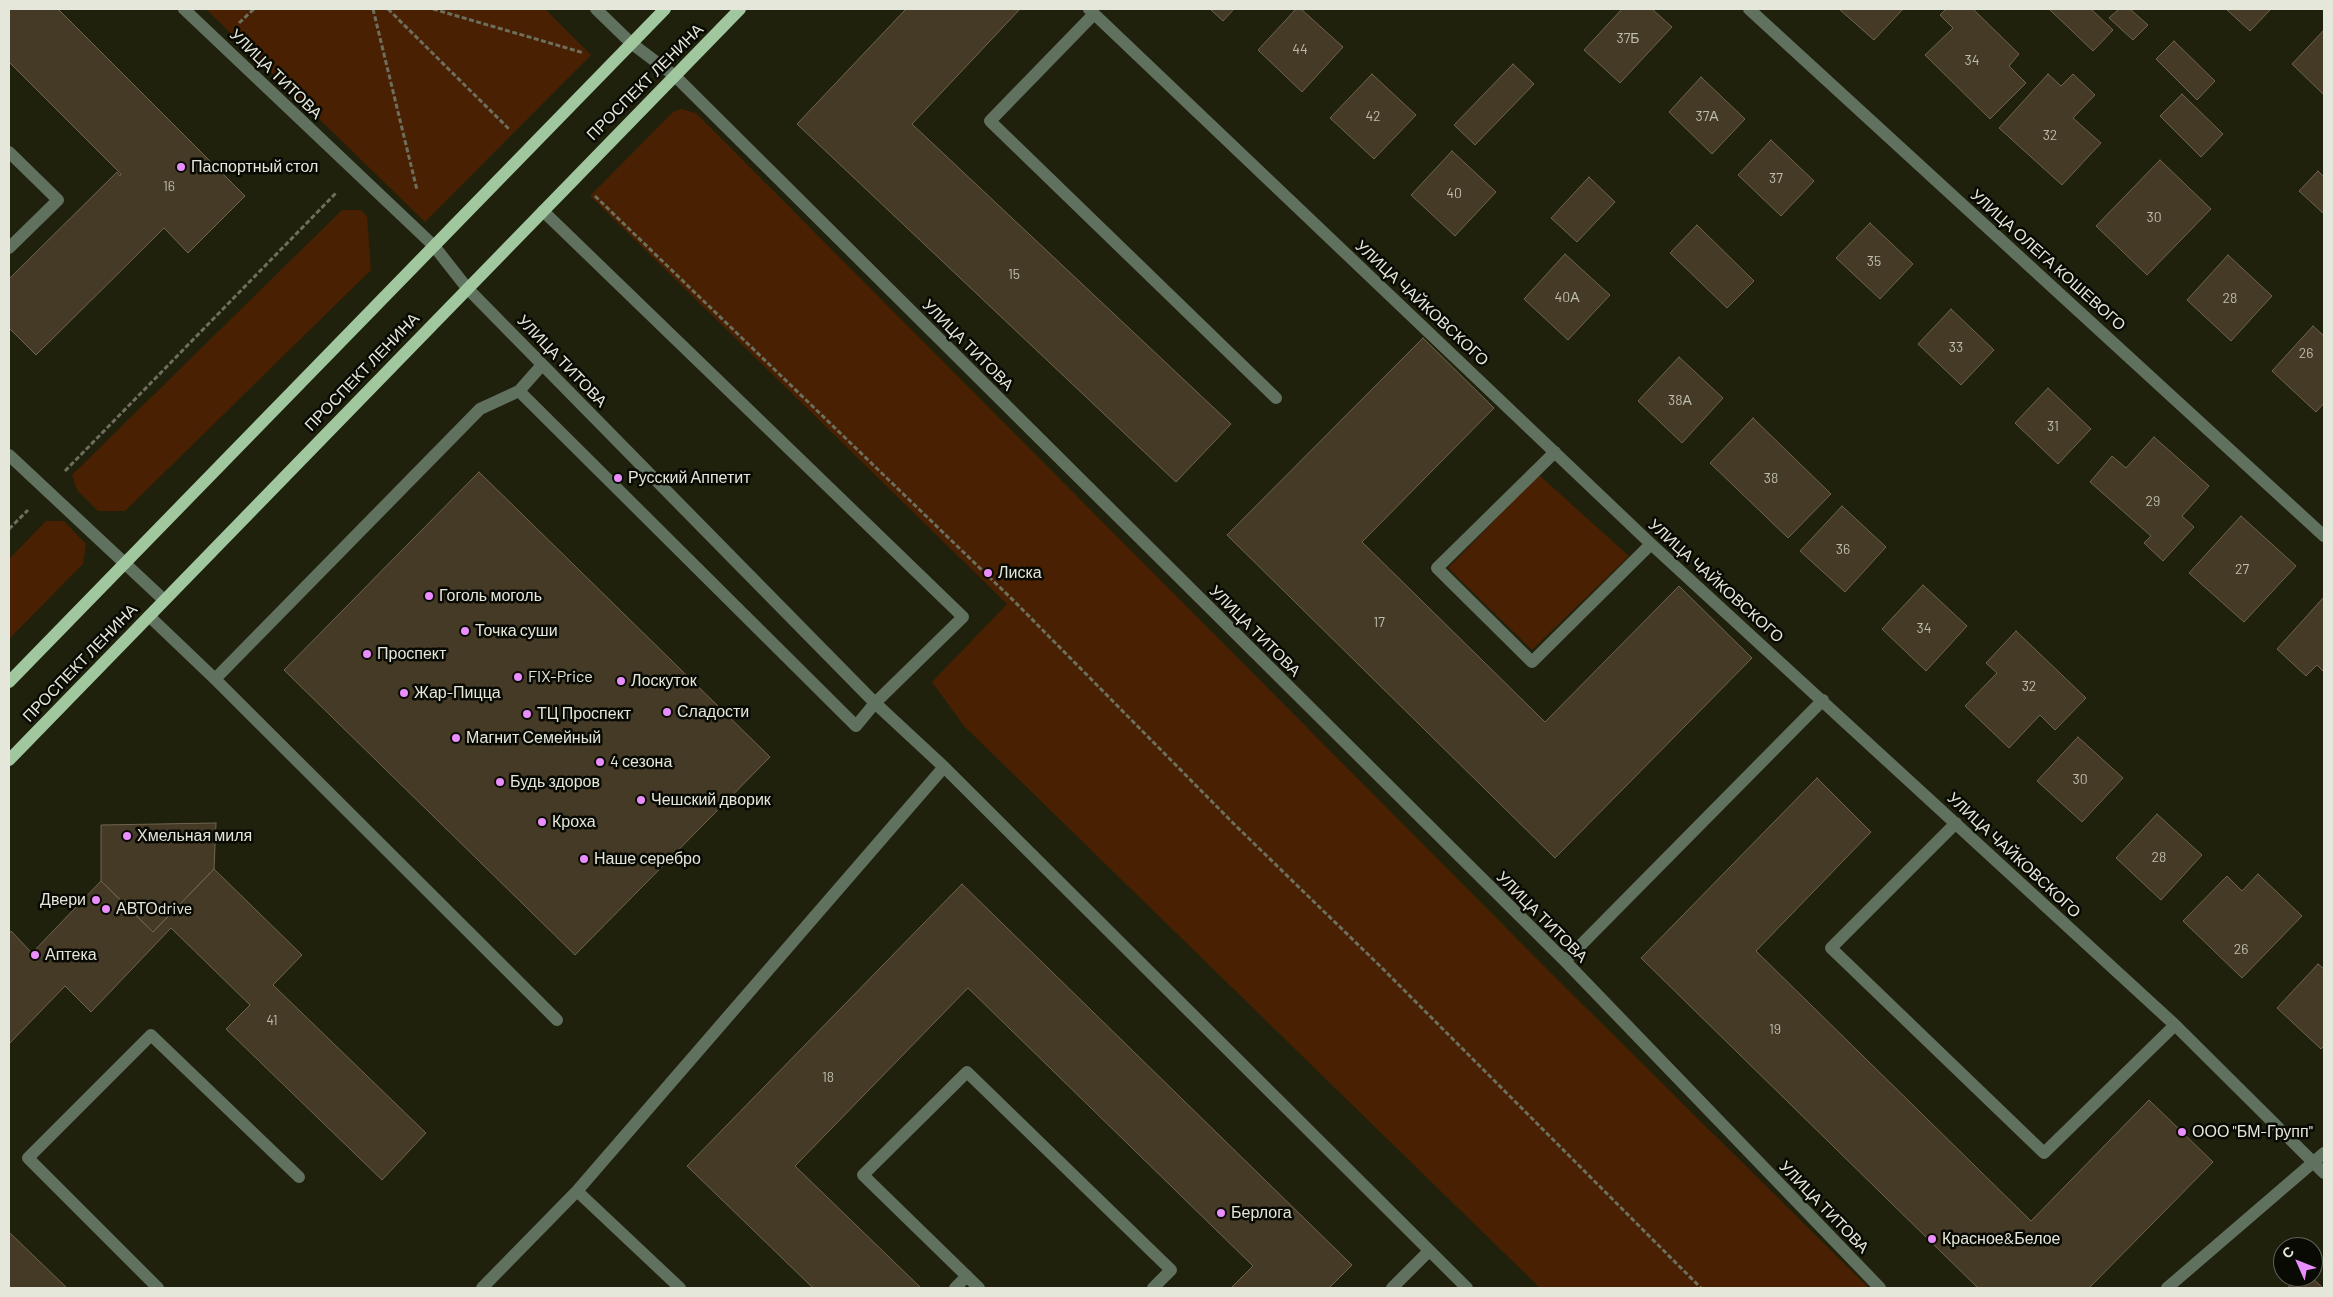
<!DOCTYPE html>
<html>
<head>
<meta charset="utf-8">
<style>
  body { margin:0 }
  #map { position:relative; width:2333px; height:1297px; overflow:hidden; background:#1f210c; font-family:Barlow,sans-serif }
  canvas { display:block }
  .frame { position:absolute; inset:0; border:10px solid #e5e7da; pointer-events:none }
  .north { position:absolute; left:2273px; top:1237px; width:50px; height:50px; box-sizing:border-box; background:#090a03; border:1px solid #616259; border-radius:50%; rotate:314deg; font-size:14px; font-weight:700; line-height:20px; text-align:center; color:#e5e7da }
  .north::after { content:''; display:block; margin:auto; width:18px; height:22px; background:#ea8dfd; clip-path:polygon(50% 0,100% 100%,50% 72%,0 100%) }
</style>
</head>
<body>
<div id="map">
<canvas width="2333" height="1297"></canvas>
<div class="frame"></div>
<div class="north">С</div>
</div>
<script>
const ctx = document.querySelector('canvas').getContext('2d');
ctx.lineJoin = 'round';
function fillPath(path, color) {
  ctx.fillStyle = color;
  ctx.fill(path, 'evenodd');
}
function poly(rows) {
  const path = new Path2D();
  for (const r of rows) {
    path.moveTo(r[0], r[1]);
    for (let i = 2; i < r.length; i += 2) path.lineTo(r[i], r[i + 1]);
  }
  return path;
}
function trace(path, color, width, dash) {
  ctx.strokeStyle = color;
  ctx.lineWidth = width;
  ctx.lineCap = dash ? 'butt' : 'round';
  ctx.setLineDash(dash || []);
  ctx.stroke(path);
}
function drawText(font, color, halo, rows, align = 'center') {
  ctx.font = font + ' Barlow,sans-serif';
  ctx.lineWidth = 5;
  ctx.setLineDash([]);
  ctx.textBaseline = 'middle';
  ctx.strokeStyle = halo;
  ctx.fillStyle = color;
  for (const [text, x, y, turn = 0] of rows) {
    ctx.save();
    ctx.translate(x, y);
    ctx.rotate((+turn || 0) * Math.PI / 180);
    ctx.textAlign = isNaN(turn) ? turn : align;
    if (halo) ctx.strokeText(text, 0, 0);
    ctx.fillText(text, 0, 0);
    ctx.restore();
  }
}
const green = poly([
  [206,9,545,9,591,55,425,222],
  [681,109,696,113,1559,981,1869,1288,1540,1288,964,726,932,682,1007,604,590,196,673,112],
  [342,210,361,210,367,216,371,270,125,511,98,511,77,490,72,475],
  [1539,475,1629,556,1532,650,1448,568],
  [46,521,64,521,86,544,83,564,9,639,9,559]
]);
const building = poly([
  [9,9,58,9,245,196,188,253,164,228,36,355,9,328,9,279,117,172,120,176,121,174,9,62,9,9],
  [906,9,1020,9,912,124,1231,424,1176,482,797,124,906,9],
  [1210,9,1234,9,1223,21,1210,9],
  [1296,9,1301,9,1343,47,1302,92,1258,50,1296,9],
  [1622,9,1652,9,1672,27,1620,83,1584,50,1622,9],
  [1839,9,1903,9,1874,40,1839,9],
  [1946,9,1973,9,2019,54,2009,66,2026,83,1990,119,1925,55,1953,28,1940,15,1946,9],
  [2049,9,2091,9,2113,30,2093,51,2049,9],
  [2119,9,2130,9,2148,25,2133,40,2109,18,2119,9],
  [2226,9,2271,9,2250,31,2226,9],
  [2324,30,2324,95,2292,64,2324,30],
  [2174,41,2215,81,2197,100,2156,59,2174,41],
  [1513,64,1534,84,1475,145,1454,125,1513,64],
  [1372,74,1416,115,1374,159,1330,118,1372,74],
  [2048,74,2061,86,2073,74,2095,95,2073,118,2101,143,2062,185,1999,128,2048,74],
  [1701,77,1745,119,1712,154,1669,112,1701,77],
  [2182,94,2223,134,2201,157,2160,116,2182,94],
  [1771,140,1814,181,1781,216,1738,175,1771,140],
  [1452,151,1496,192,1455,236,1411,195,1452,151],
  [2160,160,2211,209,2147,275,2096,226,2160,160],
  [2318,171,2324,177,2324,214,2299,191,2318,171],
  [1589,177,1615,202,1577,242,1551,218,1589,177],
  [1870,223,1913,264,1880,299,1836,258,1870,223],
  [1697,225,1754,281,1727,308,1670,253,1697,225],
  [1565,254,1610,295,1568,340,1524,299,1565,254],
  [2228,255,2272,296,2231,341,2187,300,2228,255],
  [1951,309,1994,350,1961,385,1918,344,1951,309],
  [2313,326,2324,336,2324,403,2316,412,2272,371,2313,326],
  [1423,338,1494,408,1362,542,1545,722,1679,586,1752,658,1555,858,1227,535,1423,338],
  [1679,357,1723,398,1682,443,1638,401,1679,357],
  [2048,388,2091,429,2058,464,2015,423,2048,388],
  [1753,418,1831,494,1788,538,1710,463,1753,418],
  [2154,437,2209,486,2182,516,2194,527,2163,561,2144,543,2151,536,2090,482,2112,456,2126,468,2154,437],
  [479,472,770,757,575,955,284,670,479,472],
  [1842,506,1886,547,1845,592,1800,551,1842,506],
  [2241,516,2296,566,2244,622,2189,573,2241,516],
  [1923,585,1967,626,1926,671,1882,629,1923,585],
  [2324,597,2324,672,2317,665,2306,676,2277,649,2324,597],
  [2016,631,2086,698,2055,730,2040,715,2009,748,1965,706,1997,673,1986,663,2016,631],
  [2078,737,2123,778,2082,822,2037,781,2078,737],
  [1817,778,1871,832,1756,951,2031,1221,2149,1100,2213,1162,2089,1288,1978,1288,1641,958,1817,778],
  [2157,814,2202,855,2161,900,2116,858,2157,814],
  [216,823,214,869,153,932,101,881,101,825,216,823],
  [214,869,302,955,273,985,426,1133,382,1180,226,1029,250,1005,171,928,91,1012,65,986,9,1044,9,934,11,931,32,953,101,881,153,932,214,869],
  [2258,874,2302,916,2242,978,2183,921,2227,876,2242,891,2258,874],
  [962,884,1352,1265,1329,1288,1231,1288,1253,1266,968,988,795,1166,921,1288,813,1288,687,1166,962,884],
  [2318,964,2324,969,2324,1046,2321,1049,2277,1008,2318,964],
  [9,1232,67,1288,9,1288,9,1232],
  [2298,1277,2311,1277,2323,1288,2287,1288,2298,1277]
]);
const path = poly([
  [373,9,417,190],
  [388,9,510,130],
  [433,9,584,53],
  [239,23,254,9],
  [595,196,1015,602,1236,826,1380,966,1701,1288],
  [65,471,337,192],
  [9,529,28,510]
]);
const minor = poly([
  [184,9,434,246,467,288,875,703,944,767,1467,1288],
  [596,9,631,43,675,76,1565,961,1880,1288],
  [1089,9,1651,544,2175,1025,2324,1173],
  [1749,9,2324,536],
  [1094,14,990,121,1276,398],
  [9,152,58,200,9,248],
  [519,391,542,365],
  [1555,452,1437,568,1532,662,1651,544],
  [9,455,164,600],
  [149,616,215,679,557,1020],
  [215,679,480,409,519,391,856,726,875,703,963,617,543,211],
  [1956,823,1831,948,2044,1153,2175,1025],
  [1565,961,1823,700],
  [577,1191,680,1288],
  [158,1288,28,1158,151,1035,299,1177],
  [482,1288,577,1191,944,767],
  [955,1288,967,1276],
  [979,1288,863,1175,967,1072,1171,1270,1153,1288],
  [1392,1288,1429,1251],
  [2167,1288,2324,1153]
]);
const major = poly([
  [9,682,665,9],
  [9,760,740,9]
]);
const markers = [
  [181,167,5,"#ea8dfd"],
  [618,478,5,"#ea8dfd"],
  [988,573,5,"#ea8dfd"],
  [429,596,5,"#ea8dfd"],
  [465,631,5,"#ea8dfd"],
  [367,654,5,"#ea8dfd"],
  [518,677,5,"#ea8dfd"],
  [621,681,5,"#ea8dfd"],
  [404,693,5,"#ea8dfd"],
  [667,712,5,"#ea8dfd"],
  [527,714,5,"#ea8dfd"],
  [456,738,5,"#ea8dfd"],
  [600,762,5,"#ea8dfd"],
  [500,782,5,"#ea8dfd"],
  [641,800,5,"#ea8dfd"],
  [542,822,5,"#ea8dfd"],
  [127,836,5,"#ea8dfd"],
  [584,859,5,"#ea8dfd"],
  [96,900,5,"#ea8dfd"],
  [106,909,5,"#ea8dfd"],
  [35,955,5,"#ea8dfd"],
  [2182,1132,5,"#ea8dfd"],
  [1221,1213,5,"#ea8dfd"],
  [1932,1239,5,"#ea8dfd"]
];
const numberNames = [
  ["37Б",1628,38],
  ["44",1300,49],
  ["34",1972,60],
  ["42",1373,116],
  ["37А",1707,116],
  ["32",2050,135],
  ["37",1776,178],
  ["16",169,186],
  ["40",1454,193],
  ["30",2154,217],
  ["35",1874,261],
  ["15",1014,274],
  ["40А",1567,297],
  ["28",2230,298],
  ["33",1956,347],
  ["26",2306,353],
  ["38А",1680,400],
  ["31",2053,426],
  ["38",1771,478],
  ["29",2153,501],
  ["36",1843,549],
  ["27",2242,569],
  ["17",1379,622],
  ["34",1924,628],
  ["32",2029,686],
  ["30",2080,779],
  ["28",2159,857],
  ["26",2241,949],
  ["41",272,1020],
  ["19",1775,1029],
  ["18",828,1077]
];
const streetNames = [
  ["УЛИЦА ТИТОВА",276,74,44],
  ["ПРОСПЕКТ ЛЕНИНА",645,82,-45],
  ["УЛИЦА ОЛЕГА КОШЕВОГО",2048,260,42],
  ["УЛИЦА ЧАЙКОВСКОГО",1422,303,43],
  ["УЛИЦА ТИТОВА",968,345,45],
  ["УЛИЦА ТИТОВА",562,361,46],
  ["ПРОСПЕКТ ЛЕНИНА",362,372,-46],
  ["УЛИЦА ЧАЙКОВСКОГО",1716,581,42],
  ["УЛИЦА ТИТОВА",1255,631,45],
  ["ПРОСПЕКТ ЛЕНИНА",80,663,-46],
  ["УЛИЦА ЧАЙКОВСКОГО",2014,855,43],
  ["УЛИЦА ТИТОВА",1542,917,45],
  ["УЛИЦА ТИТОВА",1824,1207,46]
];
const poiNames = [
  ["Паспортный стол",191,167],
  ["Русский Аппетит",628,478],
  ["Лиска",998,573],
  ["Гоголь моголь",439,596],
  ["Точка суши",475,631],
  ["Проспект",377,654],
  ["FIX-Price",528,677],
  ["Лоскуток",631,681],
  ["Жар-Пицца",414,693],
  ["Сладости",677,712],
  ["ТЦ Проспект",537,714],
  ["Магнит Семейный",466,738],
  ["4 сезона",610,762],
  ["Будь здоров",510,782],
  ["Чешский дворик",651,800],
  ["Кроха",552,822],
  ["Хмельная миля",137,836],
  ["Наше серебро",594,859],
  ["Двери",86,900,"right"],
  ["АВТОdrive",116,909],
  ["Аптека",45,955],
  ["ООО \"БМ-Групп\"",2192,1132],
  ["Берлога",1231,1213],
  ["Красное&Белое",1942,1239]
];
fillPath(green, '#492002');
fillPath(building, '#453a26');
trace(building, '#70644e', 1);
trace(path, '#6d6f5d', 3, [5, 2.5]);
trace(minor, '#60725f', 12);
trace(major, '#a1c79f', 12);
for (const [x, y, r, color] of markers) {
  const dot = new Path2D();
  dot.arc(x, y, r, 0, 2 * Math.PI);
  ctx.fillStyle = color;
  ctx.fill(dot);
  trace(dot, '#090a03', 2);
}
drawText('14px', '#bdbcad', null, numberNames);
drawText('16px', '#e5e7da', '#090a03', streetNames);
drawText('16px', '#e5e7da', '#090a03', poiNames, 'left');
</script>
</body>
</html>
